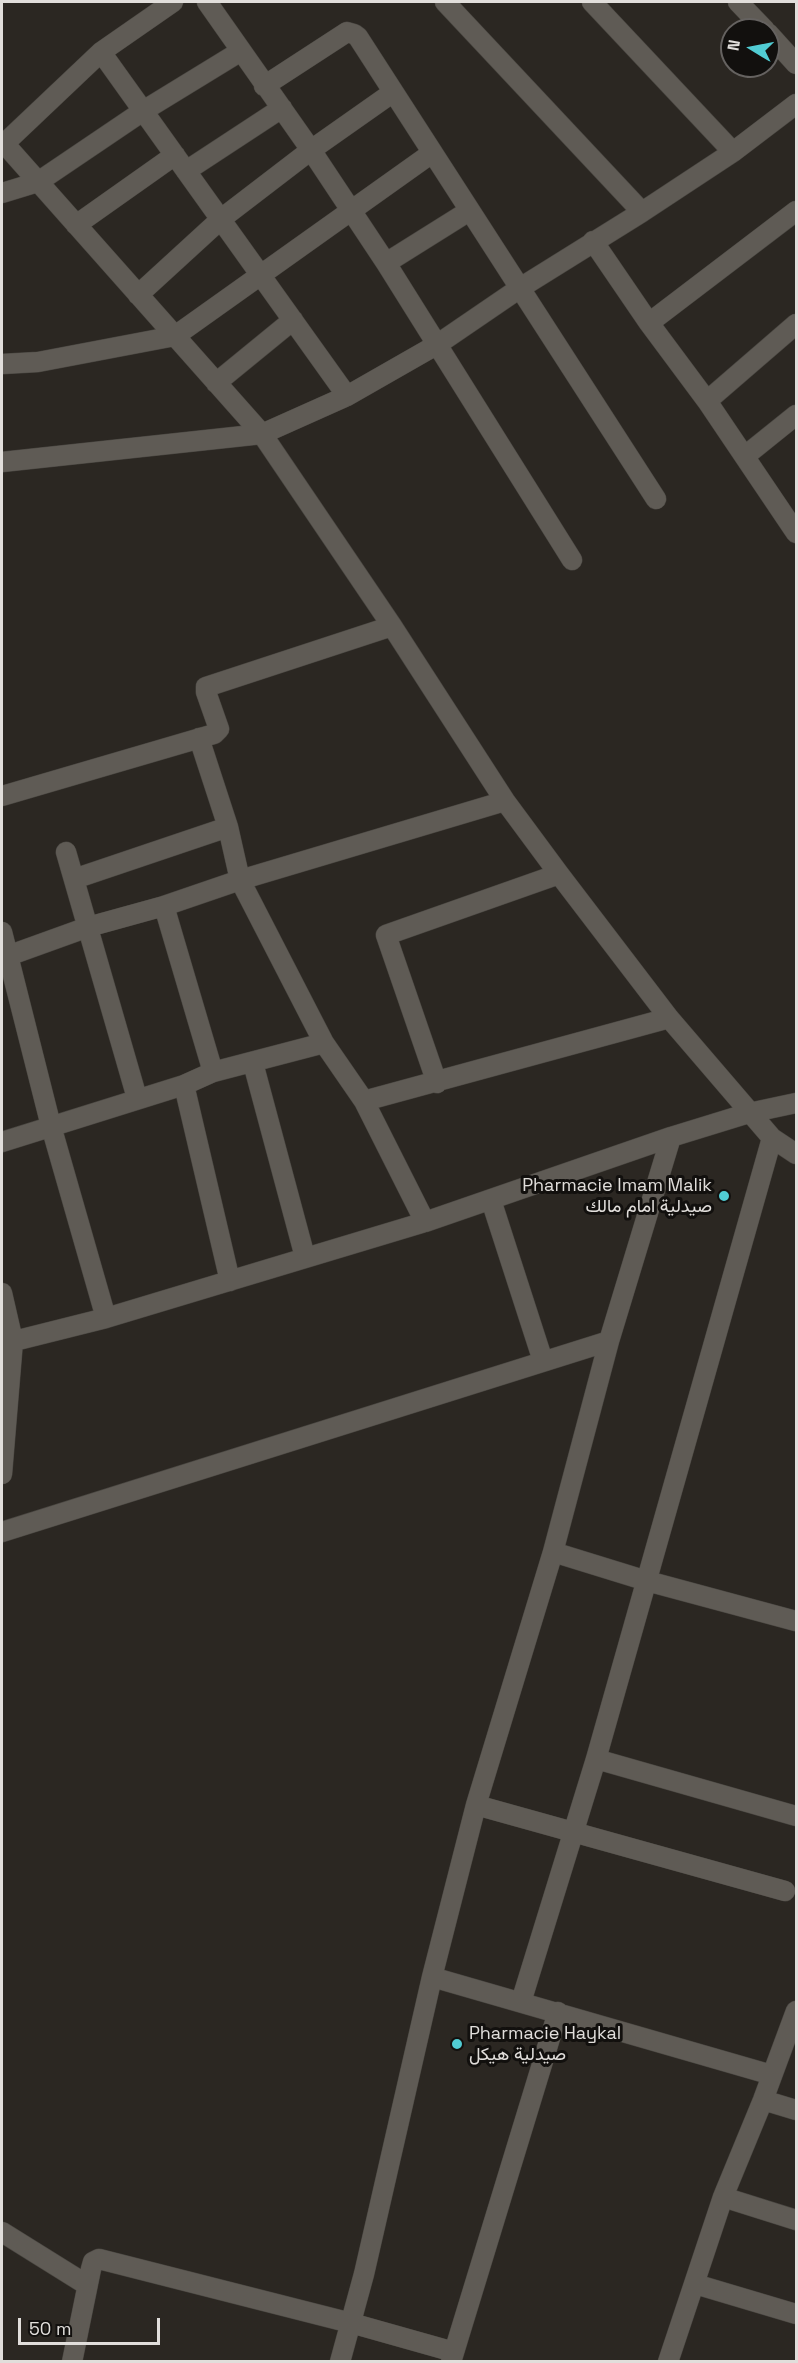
<!DOCTYPE html>
<html>
<head>
<meta charset="utf-8">
<style>
  body { margin:0 }
  #map { position:relative; width:798px; height:2363px; overflow:hidden; background:#2b2722; font-family:"Space Grotesk",sans-serif }
  canvas { display:block }
  .frame { position:absolute; inset:0; border:3px solid #e1dedb; pointer-events:none }
  .north { position:absolute; left:720px; top:18px; width:60px; height:60px; box-sizing:border-box; background:#12100e; border:2px solid #656260; border-radius:50%; rotate:280deg; font-size:16px; font-weight:700; line-height:24px; text-align:center; color:#e1dedb }
  .north::after { content:''; display:block; margin:auto; width:21px; height:27px; background:#51ccd3; clip-path:polygon(50% 0,100% 100%,50% 72%,0 100%) }
  .scale { position:absolute; left:18px; top:2318px; width:142px; height:27px; box-sizing:border-box; border:3px solid #e1dedb; border-top:0; padding-left:8px; font-size:18px; line-height:21px; white-space:nowrap; color:#e1dedb; -webkit-text-stroke:4px #12100e; paint-order:stroke }
</style>
</head>
<body>
<div id="map">
<canvas width="798" height="2363"></canvas>
<div class="frame"></div>
<div class="north">N</div>
<div class="scale">50 m</div>
</div>
<script>
const ctx = document.querySelector('canvas').getContext('2d');
ctx.lineJoin = 'round';
function poly(rows) {
  const path = new Path2D();
  for (const r of rows) {
    path.moveTo(r[0], r[1]);
    for (let i = 2; i < r.length; i += 2) path.lineTo(r[i], r[i + 1]);
  }
  return path;
}
function trace(path, color, width, dash) {
  ctx.strokeStyle = color;
  ctx.lineWidth = width;
  ctx.lineCap = dash ? 'butt' : 'round';
  ctx.setLineDash(dash || []);
  ctx.stroke(path);
}
function drawText(font, color, halo, rows, align = 'center') {
  ctx.font = font + ' "Space Grotesk",Vazirmatn,sans-serif';
  ctx.lineWidth = 6;
  ctx.setLineDash([]);
  ctx.textBaseline = 'middle';
  ctx.strokeStyle = halo;
  ctx.fillStyle = color;
  for (const [text, x, y, turn = 0] of rows) {
    ctx.save();
    ctx.translate(x, y);
    ctx.rotate((+turn || 0) * Math.PI / 180);
    ctx.textAlign = isNaN(turn) ? turn : align;
    if (halo) ctx.strokeText(text, 0, 0);
    ctx.fillText(text, 0, 0);
    ctx.restore();
  }
}
const street = poly([
  [207,2,311,150,386,263,572,560],
  [445,2,642,212],
  [592,2,733,152],
  [738,2,765,30],
  [768,33,796,64],
  [101,52,347,396],
  [264,86,347,32,354,34,358,37,656,499],
  [2,141,262,434,392,626,505,801,559,874,669,1018,772,1138,796,1154],
  [4,144,101,52,173,2],
  [186,171,282,108],
  [2,193,38,182,143,111,241,51],
  [76,225,175,155],
  [593,241,649,323,707,401,796,533],
  [386,263,469,211],
  [138,295,221,219,311,150,392,93],
  [649,323,796,211],
  [2,364,38,362,175,336,432,153],
  [216,383,293,320],
  [707,401,796,324],
  [745,456,796,415],
  [2,462,262,434,347,396,438,344,520,288,642,212,733,152,796,104],
  [199,738,228,827,240,880,324,1043,364,1101,425,1222],
  [2,796,214,734,219,729,206,692,206,687,392,626],
  [66,852,137,1098],
  [74,879,228,827],
  [164,906,213,1072],
  [2,932,51,1126,106,1318],
  [2,958,88,927,164,906,240,880,505,801],
  [253,1063,305,1257],
  [437,1083,386,935,559,874],
  [184,1085,230,1281],
  [364,1101,669,1018],
  [2,1142,184,1085,213,1072,324,1043],
  [491,1200,543,1361],
  [2,1293,13,1341,2,1474],
  [2,1344,106,1318,425,1222,671,1137,749,1113,796,1103],
  [2,1532,609,1341],
  [553,1552,647,1581,796,1621],
  [596,1759,796,1816],
  [476,1805,785,1891],
  [432,1977,772,2075],
  [521,2002,596,1759,772,1138],
  [763,2100,796,2110],
  [723,2197,796,2220],
  [2,2232,87,2285],
  [695,2284,796,2314],
  [72,2362,91,2269,93,2262,99,2259,351,2323,454,2352],
  [340,2362,364,2274,432,1977,476,1805,553,1552,609,1341,671,1137],
  [451,2362,558,2012],
  [668,2362,723,2197,763,2100,796,2011]
]);
const markers = [
  [724,1196,6,"#51ccd3"],
  [457,2044,6,"#51ccd3"]
];
const poiNames = [
  ["Pharmacie Imam Malik",712,1186],
  ["صيدلية امام مالك",712,1207],
  ["Pharmacie Haykal",469,2034,"left"],
  ["صيدلية هيكل",469,2055,"left"]
];
trace(street, '#494641', 21);
trace(street, '#5f5b55', 20);
for (const [x, y, r, color] of markers) {
  const dot = new Path2D();
  dot.arc(x, y, r, 0, 2 * Math.PI);
  ctx.fillStyle = color;
  ctx.fill(dot);
  trace(dot, '#12100e', 2);
}
drawText('18px', '#e1dedb', '#12100e', poiNames, 'right');
</script>
</body>
</html>
